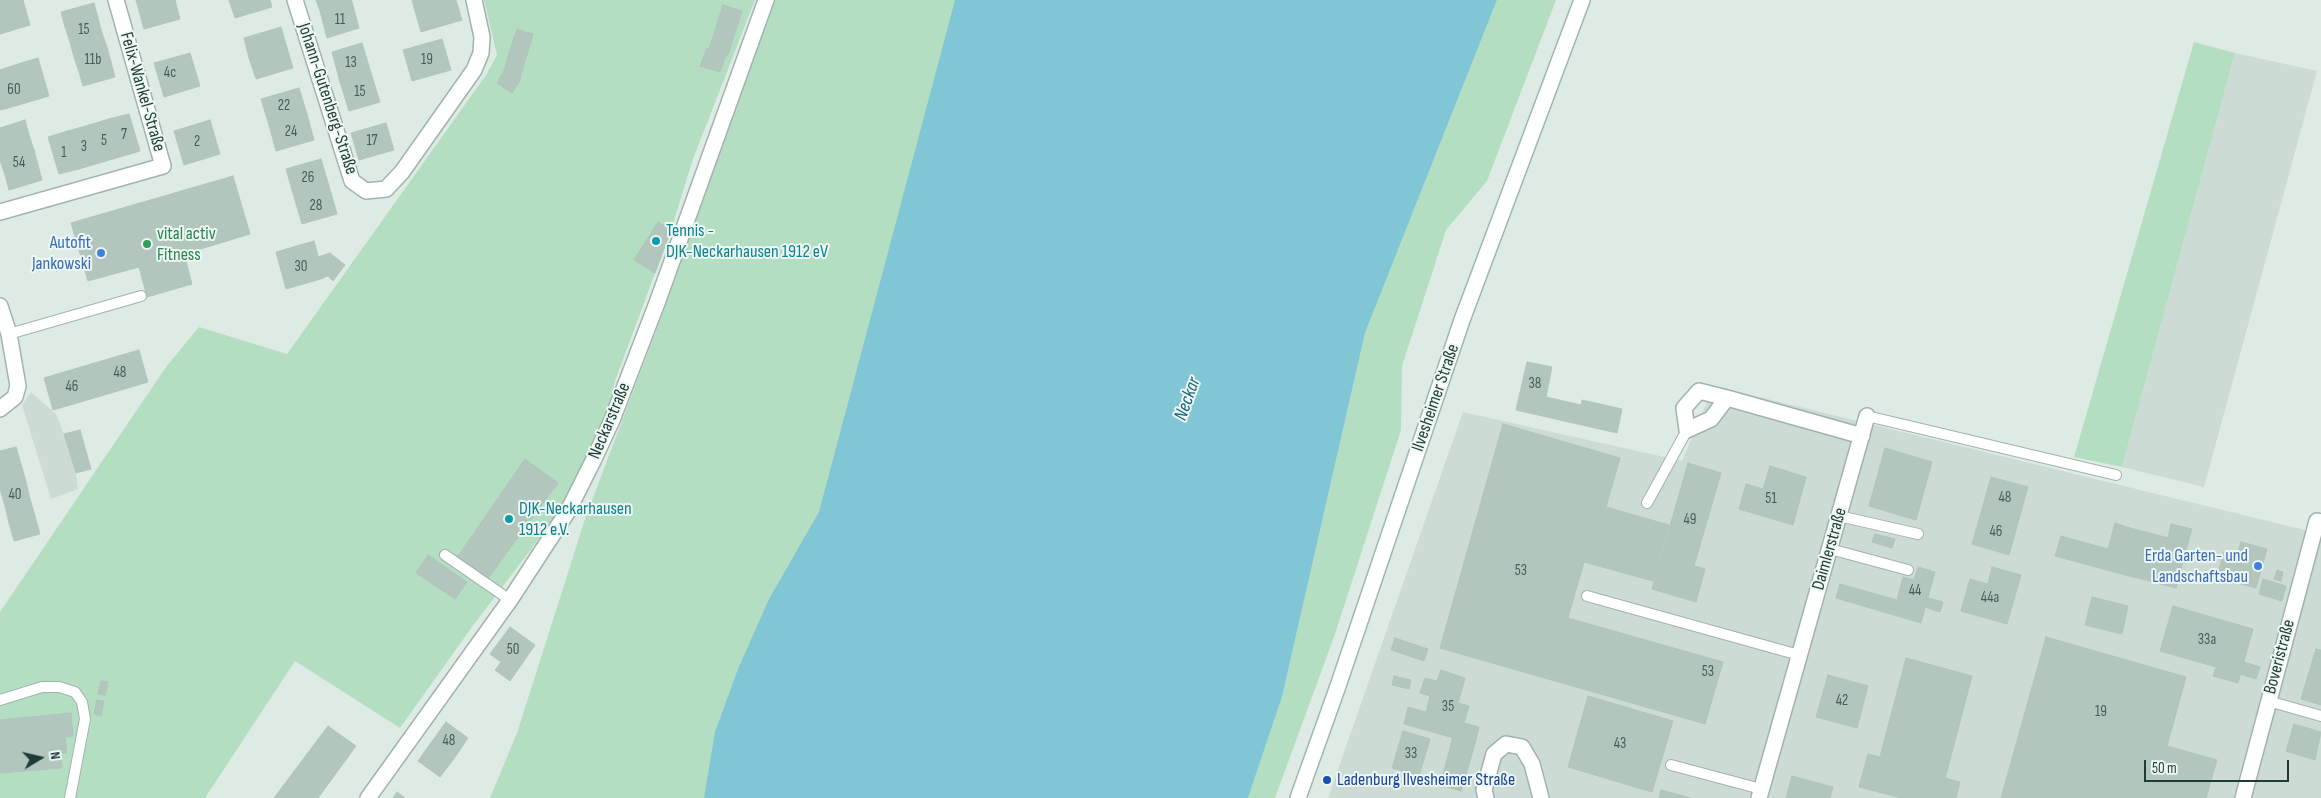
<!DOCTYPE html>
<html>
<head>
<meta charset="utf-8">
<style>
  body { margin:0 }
  #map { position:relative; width:2321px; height:798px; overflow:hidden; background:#deebe5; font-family:"Sofia Sans Condensed",sans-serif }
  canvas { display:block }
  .north { position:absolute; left:15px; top:733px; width:50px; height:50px; -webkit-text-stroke:4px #eef7f3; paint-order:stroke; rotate:81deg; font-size:14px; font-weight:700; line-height:20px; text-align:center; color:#1e3c35 }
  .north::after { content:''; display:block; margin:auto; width:18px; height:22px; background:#1e3c35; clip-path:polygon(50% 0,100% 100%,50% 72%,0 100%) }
  .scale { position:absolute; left:2144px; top:760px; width:145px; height:22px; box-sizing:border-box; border:2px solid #1e3c35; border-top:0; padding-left:6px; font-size:15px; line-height:18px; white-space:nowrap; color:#1e3c35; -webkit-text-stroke:4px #eef7f3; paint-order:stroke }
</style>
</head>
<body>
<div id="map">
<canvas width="2321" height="798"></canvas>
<div class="north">N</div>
<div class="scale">50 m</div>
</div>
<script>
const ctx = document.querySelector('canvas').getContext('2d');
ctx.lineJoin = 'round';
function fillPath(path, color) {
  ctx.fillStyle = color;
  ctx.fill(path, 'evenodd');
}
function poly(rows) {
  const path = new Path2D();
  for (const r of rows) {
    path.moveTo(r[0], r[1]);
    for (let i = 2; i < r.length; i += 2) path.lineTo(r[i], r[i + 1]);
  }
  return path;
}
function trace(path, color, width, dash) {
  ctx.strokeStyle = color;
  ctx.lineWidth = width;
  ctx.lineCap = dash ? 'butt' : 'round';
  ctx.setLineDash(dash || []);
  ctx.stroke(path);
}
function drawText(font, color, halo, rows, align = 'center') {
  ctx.font = font + ' "Sofia Sans Condensed",sans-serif';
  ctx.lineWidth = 4;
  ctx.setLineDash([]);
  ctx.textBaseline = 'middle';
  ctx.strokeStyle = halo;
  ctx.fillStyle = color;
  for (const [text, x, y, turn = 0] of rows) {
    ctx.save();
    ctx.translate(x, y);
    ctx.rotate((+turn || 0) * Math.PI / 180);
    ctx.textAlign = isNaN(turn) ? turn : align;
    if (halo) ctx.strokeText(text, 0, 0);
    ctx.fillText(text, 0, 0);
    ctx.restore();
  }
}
const built = poly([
  [2235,53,2317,71,2204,487,2122,467],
  [1714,386,2321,534,2321,798,1328,798,1463,412,1682,461],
  [31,392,56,414,64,434,76,473,78,489,51,499,22,405]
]);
const green = poly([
  [484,0,755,0,693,159,671,230,615,381,605,425,569,499,472,627,400,728,295,661,205,798,0,798,0,612,166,367,199,327,287,354,486,75,497,55],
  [774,0,1249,0,1080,798,490,798,517,733,586,516,661,318],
  [1497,0,1556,0,1487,181,1446,230,1402,366,1401,430,1335,634,1275,798,1248,798,1282,697,1365,333],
  [2194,42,2235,53,2122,467,2074,457]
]);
const water = poly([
  [955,0,1497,0,1365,333,1282,697,1248,798,704,798,715,732,738,669,769,599,819,512]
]);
const building = poly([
  [0,0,10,31,0,34,0,0],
  [1,0,23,0,30,25,10,31,1,0],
  [136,0,175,0,180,19,144,29,136,0],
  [229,0,270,0,272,7,235,18,229,0],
  [316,0,351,0,352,2,320,11,316,0],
  [412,0,456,0,462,20,421,32,412,0],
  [352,2,359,28,327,38,320,11,352,2],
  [94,3,98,18,65,27,61,12,94,3],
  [723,5,742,11,728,55,726,55,720,72,700,66,707,48,709,49,723,5],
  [98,18,102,33,70,42,65,27,98,18],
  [281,27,287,48,249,58,244,38,281,27],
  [517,29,533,34,531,42,514,37,517,29],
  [102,33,107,47,74,57,70,42,102,33],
  [514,37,531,42,524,64,507,60,514,37],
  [442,39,451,70,412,81,403,50,442,39],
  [362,43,371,73,340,82,332,52,362,43],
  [107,47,111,62,79,72,74,57,107,47],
  [287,48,293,68,256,79,249,58,287,48],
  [190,53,200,86,164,97,154,63,190,53],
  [38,58,49,96,29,102,18,64,38,58],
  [507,60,524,64,520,79,503,74,507,60],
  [111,62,115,77,83,86,79,72,111,62],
  [18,64,29,102,8,108,0,78,0,70,18,64],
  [371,73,380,102,349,111,340,82,371,73],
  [502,74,521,79,512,93,497,83,502,74],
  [0,78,8,108,0,110,0,78],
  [299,88,307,114,269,125,261,99,299,88],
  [129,114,140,151,120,157,109,119,129,114],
  [307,114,314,140,276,151,269,125,307,114],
  [109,119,120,157,99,163,89,125,109,119],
  [25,120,29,135,0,144,0,128,25,120],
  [210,120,220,154,184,165,174,131,210,120],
  [386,123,394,150,359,160,351,133,386,123],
  [89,125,99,163,79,169,68,131,89,125],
  [68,131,79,169,59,174,48,137,68,131],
  [29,135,34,150,0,160,0,144,29,135],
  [34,150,38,165,5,175,0,160,34,150],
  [321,159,329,186,294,197,286,169,321,159],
  [38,165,42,180,9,190,5,175,38,165],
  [233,176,250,234,184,254,192,284,147,297,139,267,88,281,71,223,233,176],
  [329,186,337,214,302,224,294,197,329,186],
  [658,222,671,230,655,273,634,260,658,222],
  [314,241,324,278,286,289,276,252,314,241],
  [330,253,345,265,333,281,328,276,324,277,318,257,330,253],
  [139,350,148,382,101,396,91,364,139,350],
  [1527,362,1552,367,1546,397,1581,405,1582,400,1622,409,1617,433,1516,410,1527,362],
  [91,364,101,396,53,410,44,378,91,364],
  [1503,424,1620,458,1606,507,1669,525,1653,581,1584,562,1568,618,1723,662,1705,724,1440,648,1503,424],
  [80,430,91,469,76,473,64,434,80,430],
  [16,447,21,464,0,470,0,451,16,447],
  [1885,448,1932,462,1916,520,1869,506,1885,448],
  [525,459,558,483,486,581,456,559,525,459],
  [1688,463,1721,473,1694,566,1705,569,1696,602,1652,589,1688,463],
  [21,464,26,482,0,489,0,470,21,464],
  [1770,466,1806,477,1793,525,1739,509,1746,484,1763,489,1770,466],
  [1991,477,2028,487,2019,519,1982,509,1991,477],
  [26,482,30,499,5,506,0,489,26,482],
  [30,499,35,516,9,523,5,506,30,499],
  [1982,509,2019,519,2009,555,1972,544,1982,509],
  [35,516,40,534,14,541,9,523,35,516],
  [2115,523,2130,528,2118,573,2103,569,2115,523],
  [2171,524,2192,529,2188,543,2168,538,2171,524],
  [2130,528,2188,543,2176,588,2118,573,2130,528],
  [1875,534,1895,539,1892,548,1872,542,1875,534],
  [2061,536,2108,549,2103,569,2055,556,2061,536],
  [2241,542,2267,549,2256,588,2217,577,2224,551,2237,555,2241,542],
  [428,555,467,582,455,599,416,573,428,555],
  [1918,567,1935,572,1921,623,1836,598,1840,584,1897,600,1903,577,1914,580,1918,567],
  [1992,567,2021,575,2007,624,1961,611,1970,579,1988,584,1992,567],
  [2277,570,2283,572,2281,581,2274,579,2277,570],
  [2263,579,2286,586,2282,601,2259,594,2263,579],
  [2092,597,2128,606,2122,634,2085,625,2092,597],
  [1928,598,1943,602,1940,612,1925,607,1928,598],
  [2173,606,2253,629,2238,683,2213,676,2216,667,2160,651,2173,606],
  [510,627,535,645,510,681,495,670,501,662,490,654,510,627],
  [2046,637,2186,677,2167,746,2217,760,2206,798,2001,798,2046,637],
  [1395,638,1428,649,1424,661,1391,650,1395,638],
  [2316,649,2321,650,2321,705,2301,699,2316,649],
  [1906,658,1972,676,1940,798,1902,798,1859,787,1868,754,1880,757,1906,658],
  [2244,662,2260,667,2256,679,2240,674,2244,662],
  [1441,670,1465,678,1458,703,1469,706,1464,723,1479,727,1475,744,1404,724,1408,707,1426,712,1430,696,1420,693,1425,678,1437,681,1441,670],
  [1828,675,1868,686,1857,728,1816,717,1828,675],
  [1394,676,1411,680,1409,689,1392,685,1394,676],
  [101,681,108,682,105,695,98,694,101,681],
  [1588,696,1673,721,1652,792,1568,767,1588,696],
  [97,700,104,701,101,716,94,714,97,700],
  [71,713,73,736,65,737,67,753,60,753,62,768,0,773,0,720,71,713],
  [446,722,468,738,453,760,430,744,446,722],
  [2294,724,2321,732,2315,760,2286,751,2294,724],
  [328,726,356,746,318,798,274,798,328,726],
  [1403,731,1430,739,1419,776,1392,768,1403,731],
  [1453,737,1475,744,1461,791,1440,785,1453,737],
  [430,744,453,760,440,777,418,761,430,744],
  [1792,776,1833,787,1830,798,1786,798,1792,776],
  [1945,778,1960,782,1956,798,1940,798,1945,778],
  [1661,790,1691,798,1659,798,1661,790],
  [397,792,405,798,393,798,397,792]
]);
const lane = poly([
  [9,334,141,296],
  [1867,416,2116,475],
  [1647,503,1687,430],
  [1839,516,1918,534],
  [1830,549,1908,570],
  [445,555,510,600],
  [1587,596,1799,655],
  [0,700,42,687,59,687,75,692,82,702,85,719,70,798],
  [2268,701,2321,716],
  [1671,765,1761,789]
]);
const street = poly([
  [295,0,352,181,366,191,386,189,402,172,474,70,481,53,482,37,474,0],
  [0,212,163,166,116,0],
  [0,306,9,334,18,386,15,397,0,409],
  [1727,398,1711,419,1687,430,1684,408,1699,391,1727,398,1862,436],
  [368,798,510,600,568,511,593,461,612,420,657,303,766,0],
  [1486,798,1484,790,1494,754,1506,744,1522,747,1532,764,1541,798],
  [1759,798,1867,416],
  [2243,798,2317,521,2321,522]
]);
const secondary = poly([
  [1298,798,1338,686,1462,320,1582,0]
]);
const markers = [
  [656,241,5,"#0f9aa8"],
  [147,244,5,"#2e9e5b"],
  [101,253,5,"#3f7fe0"],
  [509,519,5,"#0f9aa8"],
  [2258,566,5,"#3f7fe0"],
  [1327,780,5,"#1a4fb4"]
];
const numberNames = [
  ["11",340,20],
  ["15",84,30],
  ["11b",93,60],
  ["19",427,60],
  ["13",351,63],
  ["4c",170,73],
  ["60",14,90],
  ["15",360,92],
  ["22",284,106],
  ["24",291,132],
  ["7",124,135],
  ["5",104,141],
  ["17",372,141],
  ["2",197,142],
  ["3",84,147],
  ["1",64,153],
  ["54",19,163],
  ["26",308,178],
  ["28",316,206],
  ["30",301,267],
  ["48",120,373],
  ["38",1535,384],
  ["46",72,387],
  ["40",15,495],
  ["48",2005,498],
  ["51",1771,499],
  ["49",1690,520],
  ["46",1996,532],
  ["53",1521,571],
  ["44",1915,591],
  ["44a",1990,598],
  ["33a",2207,640],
  ["50",513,650],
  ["53",1708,672],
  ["42",1842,701],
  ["35",1448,707],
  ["19",2101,712],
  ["48",449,741],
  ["43",1620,744],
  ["33",1411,754]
];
const streetNames = [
  ["Felix-Wankel-Straße",142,92,74],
  ["Johann-Gutenberg-Straße",327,99,72],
  ["Ilvesheimer Straße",1436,398,-71],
  ["Neckarstraße",610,421,-67],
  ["Daimlerstraße",1830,549,-74],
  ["Boveristraße",2280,657,-75]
];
const cultureNames = [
  ["Tennis -",666,231],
  ["DJK-Neckarhausen 1912 eV",666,252],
  ["DJK-Neckarhausen",519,509],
  ["1912 e.V.",519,530]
];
const leisureNames = [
  ["vital activ",157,234],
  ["Fitness",157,255]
];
const shopNames = [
  ["Autofit",91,243],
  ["Jankowski",91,264],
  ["Erda Garten- und",2248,556],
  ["Landschaftsbau",2248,577]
];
const transitNames = [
  ["Ladenburg Ilvesheimer Straße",1337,780]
];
const waterNames = [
  ["Neckar",1188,399,-70]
];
fillPath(built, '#ccdbd4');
fillPath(green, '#b4dec1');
fillPath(water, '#80c6d5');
fillPath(building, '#b3c6be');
trace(building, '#b0c5bd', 1);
trace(lane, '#a1b3ad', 12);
trace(street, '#a1b3ad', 18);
trace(secondary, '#9cb7ae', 18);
trace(lane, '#fff', 10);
trace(street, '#fff', 15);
trace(secondary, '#fff', 15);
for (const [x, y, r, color] of markers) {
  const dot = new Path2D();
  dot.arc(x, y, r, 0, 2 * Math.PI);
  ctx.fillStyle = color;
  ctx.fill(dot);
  trace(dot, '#eef7f3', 2);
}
drawText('15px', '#435e57', null, numberNames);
drawText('18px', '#1e3c35', '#eef7f3', streetNames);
drawText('18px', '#0d838f', '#eef7f3', cultureNames, 'left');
drawText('18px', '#27864d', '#eef7f3', leisureNames, 'left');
drawText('18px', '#366cbe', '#eef7f3', shopNames, 'right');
drawText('18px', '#164399', '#eef7f3', transitNames, 'left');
drawText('italic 19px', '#14677c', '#eef7f3', waterNames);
</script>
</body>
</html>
